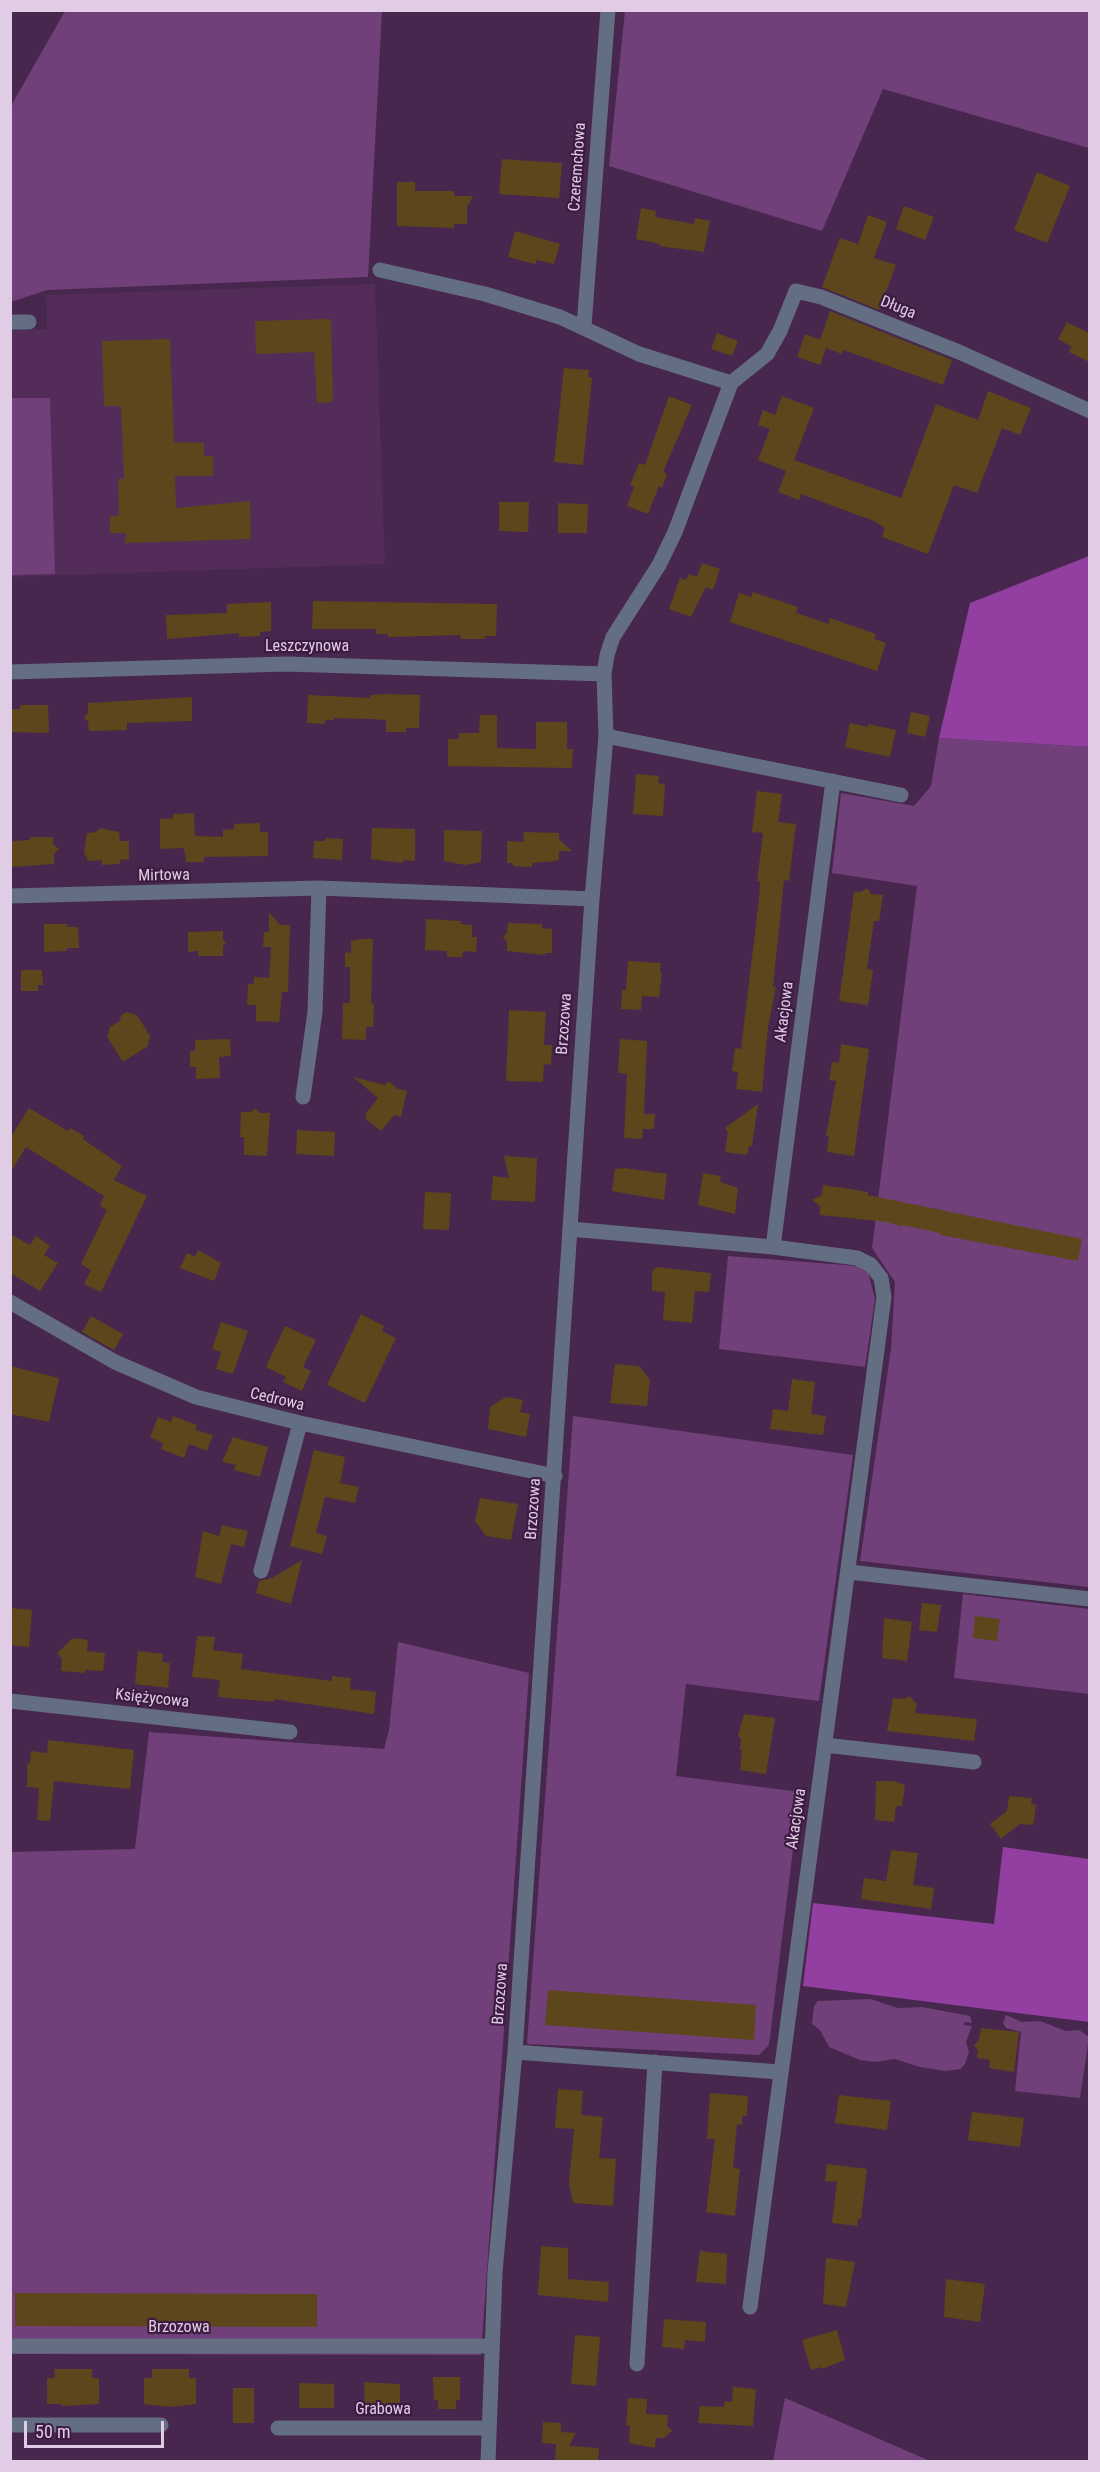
<!DOCTYPE html>
<html>
<head>
<meta charset="utf-8">
<style>
  body { margin:0 }
  #map { position:relative; width:1100px; height:2472px; overflow:hidden; background:#47274d; font-family:"Roboto Condensed",sans-serif }
  canvas { display:block }
  .frame { position:absolute; inset:0; border:12px solid #e0cce4; pointer-events:none }
  .scale { position:absolute; left:24px; top:2421px; width:140px; height:27px; box-sizing:border-box; border:3px solid #e0cce4; border-top:0; padding-left:8px; font-size:18px; line-height:21px; white-space:nowrap; color:#e0cce4; -webkit-text-stroke:4px #3d1c42; paint-order:stroke }
</style>
</head>
<body>
<div id="map">
<canvas width="1100" height="2472"></canvas>
<div class="frame"></div>
<div class="scale">50 m</div>
</div>
<script>
const ctx = document.querySelector('canvas').getContext('2d');
ctx.lineJoin = 'round';
function fillPath(path, color) {
  ctx.fillStyle = color;
  ctx.fill(path, 'evenodd');
}
function poly(rows) {
  const path = new Path2D();
  for (const r of rows) {
    path.moveTo(r[0], r[1]);
    for (let i = 2; i < r.length; i += 2) path.lineTo(r[i], r[i + 1]);
  }
  return path;
}
function trace(path, color, width, dash) {
  ctx.strokeStyle = color;
  ctx.lineWidth = width;
  ctx.lineCap = dash ? 'butt' : 'round';
  ctx.setLineDash(dash || []);
  ctx.stroke(path);
}
function drawText(font, color, halo, rows, align = 'center') {
  ctx.font = font + ' "Roboto Condensed",sans-serif';
  ctx.lineWidth = 4.5;
  ctx.setLineDash([]);
  ctx.textBaseline = 'middle';
  ctx.strokeStyle = halo;
  ctx.fillStyle = color;
  for (const [text, x, y, turn = 0] of rows) {
    ctx.save();
    ctx.translate(x, y);
    ctx.rotate((+turn || 0) * Math.PI / 180);
    ctx.textAlign = isNaN(turn) ? turn : align;
    if (halo) ctx.strokeText(text, 0, 0);
    ctx.fillText(text, 0, 0);
    ctx.restore();
  }
}
const built = poly([
  [375,284,385,564,11,577,10,330,47,329,46,295]
]);
const green = poly([
  [65,11,382,11,368,277,47,290,11,302,11,106],
  [625,11,1089,11,1089,148,883,89,822,231,609,166],
  [11,398,50,398,55,574,11,575],
  [939,738,1089,747,1089,1587,860,1561,891,1349,895,1282,872,1248,917,886,832,873,841,793,914,806,931,786],
  [728,1256,857,1266,868,1272,875,1299,865,1367,719,1349],
  [573,1416,853,1455,819,1701,686,1684,676,1776,800,1792,769,2045,759,2055,527,2044],
  [963,1594,1089,1609,1089,1694,954,1678],
  [398,1642,529,1673,481,2355,11,2354,10,1852,135,1849,149,1732,384,1749,389,1730],
  [870,1999,898,2008,922,2007,970,2016,972,2023,965,2022,964,2025,972,2026,966,2042,969,2052,965,2064,961,2069,945,2071,920,2067,895,2059,875,2062,860,2060,829,2047,820,2030,812,2024,814,2006,818,2001],
  [1006,2015,1022,2022,1040,2021,1066,2031,1079,2030,1089,2037,1080,2098,1015,2091,1021,2032,1006,2028,1003,2023],
  [785,2398,930,2461,773,2461]
]);
const forest = poly([
  [1089,556,1089,747,939,738,970,603],
  [1003,1847,1089,1859,1089,2022,803,1986,813,1903,994,1924]
]);
const building = poly([
  [502,159,562,163,559,198,499,194],
  [1037,172,1070,186,1047,243,1014,230],
  [397,182,415,182,415,191,454,191,454,196,473,196,467,207,467,224,454,224,454,228,397,226],
  [904,206,934,217,925,240,896,229],
  [641,208,656,211,655,217,683,222,694,224,695,218,710,221,704,252,659,246,660,244,636,239],
  [868,215,887,222,874,258,896,265,879,310,822,287,840,238,858,244],
  [515,231,560,244,554,264,537,260,535,264,508,257],
  [830,311,952,360,943,385,843,350,842,354,826,348,820,365,797,357,805,334,820,340],
  [331,319,333,402,317,403,314,352,256,354,255,321],
  [1067,322,1089,333,1089,362,1069,352,1072,347,1058,339],
  [717,333,738,341,732,356,711,349],
  [170,339,174,442,204,443,204,456,213,456,213,476,175,476,176,508,250,501,251,539,125,543,126,533,110,533,110,516,119,516,118,479,124,479,121,406,104,406,102,341],
  [564,368,589,370,588,377,592,378,583,465,554,462],
  [988,391,1031,408,1020,435,1002,428,977,493,954,485,928,554,882,537,885,528,874,521,801,494,799,500,778,492,786,471,758,460,770,429,758,425,763,410,775,415,782,396,814,408,794,460,901,498,936,404,978,420],
  [669,396,692,405,663,472,667,474,662,488,659,486,648,514,627,506,634,487,630,485,639,463,645,465],
  [499,502,529,502,528,532,499,531],
  [558,503,588,504,587,533,558,533],
  [702,563,720,569,713,590,706,587,691,617,669,609,680,578,686,580,689,574,697,577],
  [753,592,798,607,796,613,829,624,830,618,876,634,874,639,886,643,877,671,730,622,739,593,751,597],
  [313,601,497,604,496,636,485,636,485,639,461,639,460,635,388,637,388,634,376,634,376,629,312,629],
  [271,602,271,631,260,632,260,636,239,637,239,633,167,639,166,615,227,613,227,604],
  [387,694,420,695,419,728,406,728,406,732,386,732,386,720,369,719,334,718,334,720,325,720,325,724,307,723,308,695,370,698,370,695],
  [192,697,192,721,127,723,127,730,89,731,88,721,84,718,88,713,88,703],
  [20,705,48,705,49,733,10,732,10,709,20,709],
  [911,712,930,716,925,737,907,733],
  [480,715,497,715,497,748,536,749,536,722,567,722,567,749,573,749,572,768,448,766,448,739,459,739,459,733,479,733],
  [850,723,868,727,868,724,896,730,890,757,845,747],
  [636,774,659,776,658,783,665,784,663,816,633,814],
  [757,791,782,794,778,822,796,824,789,881,784,880,773,987,776,987,768,1027,762,1092,736,1089,738,1072,732,1071,735,1048,741,1049,759,899,760,882,757,881,763,833,752,832],
  [194,813,195,836,223,837,223,830,234,829,234,824,260,823,260,832,268,832,268,856,204,857,204,862,186,862,184,848,160,849,160,819,173,818,173,814],
  [100,828,119,832,120,841,129,841,129,859,120,860,120,864,102,865,102,860,88,861,84,852,87,833,96,832],
  [372,828,415,829,415,861,403,860,403,863,371,859],
  [444,830,482,831,481,862,465,865,444,861],
  [524,832,559,833,559,839,572,851,559,851,559,859,556,861,532,863,532,867,513,866,513,863,507,863,507,841,523,842],
  [30,837,53,837,53,844,59,849,54,854,54,864,12,867,12,841,30,840],
  [325,838,343,839,342,860,313,858,314,841,325,841],
  [867,888,871,894,883,895,879,921,874,921,867,969,873,970,868,1005,839,1001,854,892,861,892],
  [269,912,280,925,290,925,288,992,282,992,279,1022,256,1021,256,1005,247,1005,248,984,254,984,254,977,269,978,271,947,263,947,264,932,269,932],
  [426,919,461,921,461,924,472,925,472,937,477,937,476,952,463,951,462,957,447,957,447,951,425,950],
  [508,923,542,924,542,928,552,929,552,953,545,953,545,955,507,951,507,941,503,937,507,933],
  [44,924,67,924,67,927,78,927,79,948,67,948,67,951,44,952],
  [223,931,223,940,226,943,223,946,223,956,198,956,198,951,188,952,188,932],
  [359,939,373,939,371,1003,374,1004,373,1027,366,1027,366,1040,342,1039,343,1003,350,1003,350,967,345,967,345,952,351,953,351,941],
  [628,961,661,963,660,973,662,973,659,997,642,996,641,1010,621,1009,622,990,626,990],
  [21,970,42,970,43,985,38,985,38,991,21,991],
  [509,1010,546,1012,544,1045,552,1045,551,1065,544,1064,543,1082,506,1081],
  [127,1012,137,1015,150,1036,148,1046,123,1062,107,1037,110,1027,120,1021,121,1015],
  [230,1039,231,1056,219,1057,220,1078,196,1079,196,1067,190,1067,190,1051,195,1051,195,1040],
  [620,1039,647,1041,644,1114,655,1114,654,1129,643,1129,642,1139,624,1138,627,1074,618,1073],
  [841,1044,869,1049,854,1156,827,1152,829,1136,826,1136,836,1081,829,1080,832,1062,839,1063],
  [353,1077,385,1085,389,1081,398,1089,407,1091,401,1117,394,1115,381,1131,366,1119,366,1113,378,1098],
  [758,1104,752,1146,749,1146,747,1155,725,1152,728,1132,725,1128],
  [29,1108,68,1131,70,1128,84,1136,83,1139,122,1166,114,1180,147,1196,101,1292,84,1284,91,1270,81,1264,107,1210,100,1206,104,1196,26,1147,10,1173,10,1138],
  [255,1108,260,1113,270,1113,267,1156,244,1155,244,1137,240,1137,241,1112,251,1112],
  [297,1130,335,1132,334,1156,296,1154],
  [504,1156,537,1158,535,1202,491,1200,493,1176,509,1178],
  [625,1168,667,1174,664,1200,612,1191,615,1169],
  [703,1173,721,1176,720,1182,738,1188,735,1214,698,1205],
  [823,1185,850,1189,868,1192,868,1195,1082,1239,1078,1261,940,1235,940,1233,902,1225,902,1227,887,1222,820,1215,820,1206,812,1200,822,1195],
  [425,1192,451,1193,449,1230,423,1229],
  [10,1234,30,1245,36,1236,50,1246,44,1255,58,1263,40,1291,10,1273],
  [198,1250,221,1263,214,1281,180,1268,187,1253,195,1257],
  [656,1267,711,1273,709,1292,695,1291,692,1323,663,1320,665,1292,652,1291,652,1272],
  [361,1314,384,1326,382,1331,396,1338,365,1403,327,1385],
  [91,1316,123,1334,114,1350,82,1332],
  [221,1322,248,1331,233,1374,216,1369,221,1352,212,1349],
  [285,1326,316,1340,303,1367,311,1371,302,1391,283,1382,286,1377,266,1367],
  [615,1364,639,1366,650,1380,647,1406,610,1403],
  [10,1366,59,1378,49,1422,10,1414],
  [792,1379,815,1382,811,1414,826,1416,823,1435,770,1429,773,1409,788,1411],
  [506,1397,523,1400,520,1412,530,1414,526,1437,488,1429,490,1407],
  [173,1416,197,1425,195,1430,213,1435,207,1451,189,1444,184,1458,161,1449,163,1443,150,1437,158,1417,171,1422],
  [233,1437,268,1447,260,1477,234,1470,236,1465,222,1462],
  [314,1450,345,1457,340,1483,359,1487,355,1503,325,1497,316,1533,327,1536,322,1554,290,1546],
  [480,1498,518,1504,511,1540,486,1536,475,1521],
  [222,1525,248,1531,244,1547,231,1544,221,1584,195,1577,203,1531,219,1536],
  [302,1560,291,1604,256,1593,259,1581,272,1578],
  [922,1603,941,1605,937,1632,919,1630],
  [10,1608,32,1610,29,1647,10,1645],
  [975,1616,1000,1619,997,1641,973,1638],
  [884,1618,912,1622,907,1661,882,1658],
  [197,1636,215,1637,213,1650,243,1654,241,1669,332,1681,332,1676,351,1678,350,1689,376,1692,374,1714,274,1699,274,1702,218,1697,220,1680,192,1677],
  [73,1638,88,1640,87,1651,105,1653,103,1671,85,1670,85,1673,61,1671,62,1659,57,1653],
  [138,1651,163,1654,162,1662,170,1663,168,1688,135,1684],
  [909,1696,917,1704,915,1713,977,1719,974,1741,887,1731,893,1698,905,1699],
  [744,1714,775,1718,766,1774,740,1770,742,1750,740,1750,741,1739,738,1735],
  [48,1740,134,1750,130,1789,54,1781,50,1821,37,1820,39,1788,27,1787,27,1765,30,1762,31,1751,47,1753],
  [876,1781,894,1781,905,1785,902,1806,896,1806,894,1822,875,1820],
  [1009,1796,1032,1798,1031,1804,1036,1805,1033,1825,1020,1824,1001,1839,990,1824,1007,1811],
  [891,1850,918,1853,913,1885,934,1888,931,1909,861,1899,864,1878,886,1881],
  [548,1990,756,2005,754,2040,545,2025],
  [981,2028,1019,2032,1014,2072,989,2068,990,2060,977,2058,978,2051,974,2045,979,2040],
  [558,2089,583,2091,581,2115,603,2117,599,2158,616,2159,613,2206,573,2203,569,2183,574,2129,555,2128],
  [710,2093,748,2096,747,2116,742,2116,742,2125,737,2124,733,2168,740,2169,735,2216,706,2212,715,2139,707,2139],
  [839,2095,891,2101,887,2130,835,2123],
  [972,2112,1024,2118,1020,2147,968,2140],
  [827,2164,867,2169,861,2219,858,2219,857,2226,832,2223,837,2182,825,2181],
  [541,2246,568,2248,568,2279,609,2282,608,2302,538,2295],
  [700,2251,727,2254,726,2284,696,2282],
  [826,2258,855,2262,846,2307,823,2304],
  [946,2279,985,2284,980,2322,944,2317],
  [15,2293,317,2294,317,2327,15,2326],
  [664,2319,706,2322,705,2342,685,2340,684,2349,662,2347],
  [837,2330,845,2360,822,2369,821,2367,811,2370,802,2340],
  [575,2335,600,2337,596,2386,571,2384],
  [54,2369,92,2369,92,2378,99,2378,99,2404,62,2406,62,2404,47,2404,47,2378,55,2378],
  [152,2369,189,2369,189,2378,196,2378,196,2404,170,2407,144,2404,144,2378,152,2378],
  [433,2377,460,2377,460,2400,456,2400,456,2409,438,2409,438,2400,434,2400],
  [364,2382,400,2384,400,2408,365,2408],
  [299,2383,334,2384,334,2408,299,2408],
  [733,2387,756,2389,753,2426,698,2423,700,2406,724,2407,725,2401,732,2402],
  [233,2388,254,2388,254,2423,233,2423],
  [628,2398,647,2399,646,2414,668,2415,667,2426,672,2431,664,2438,656,2438,655,2448,629,2443,630,2426,626,2425],
  [543,2422,561,2423,561,2432,576,2433,569,2446,599,2448,598,2462,555,2462,556,2444,542,2443]
]);
const minor = poly([
  [380,270,485,294,560,317,639,354,731,383],
  [10,322,29,322],
  [584,326,608,10],
  [10,672,287,664,604,674],
  [606,736,901,795],
  [10,896,319,888,592,899],
  [303,1097,315,1012,319,888],
  [570,1229,773,1247,833,781],
  [10,1302,115,1362,196,1397,300,1423,555,1476],
  [261,1571,300,1423],
  [849,1572,1090,1599],
  [10,1701,290,1732],
  [825,1745,974,1762],
  [515,2052,780,2072],
  [750,2307,884,1297,881,1278,871,1265,857,1258,773,1247],
  [10,2346,492,2346],
  [637,2364,655,2062],
  [10,2425,161,2425],
  [278,2428,489,2428],
  [488,2462,495,2272,515,2052,592,899,606,736,604,674,607,655,613,637,659,565,675,532,731,383,767,354,780,331,796,291,821,297,959,352,1090,411]
]);
const streetNames = [
  ["Czeremchowa",578,167,-86],
  ["Długa",898,308,22],
  ["Leszczynowa",307,647],
  ["Mirtowa",164,876,-1],
  ["Akacjowa",785,1012,-83],
  ["Brzozowa",565,1024,-86],
  ["Cedrowa",277,1400,13],
  ["Brzozowa",534,1509,-86],
  ["Księżycowa",152,1699,6],
  ["Akacjowa",797,1819,-82],
  ["Brzozowa",501,1994,-86],
  ["Brzozowa",179,2328],
  ["Grabowa",383,2410]
];
fillPath(built, '#532c59');
fillPath(green, '#71407a');
fillPath(forest, '#923fa1');
fillPath(building, '#5d461b');
trace(minor, '#636e83', 15);
drawText('16px', '#e0cce4', '#3d1c42', streetNames);
</script>
</body>
</html>
